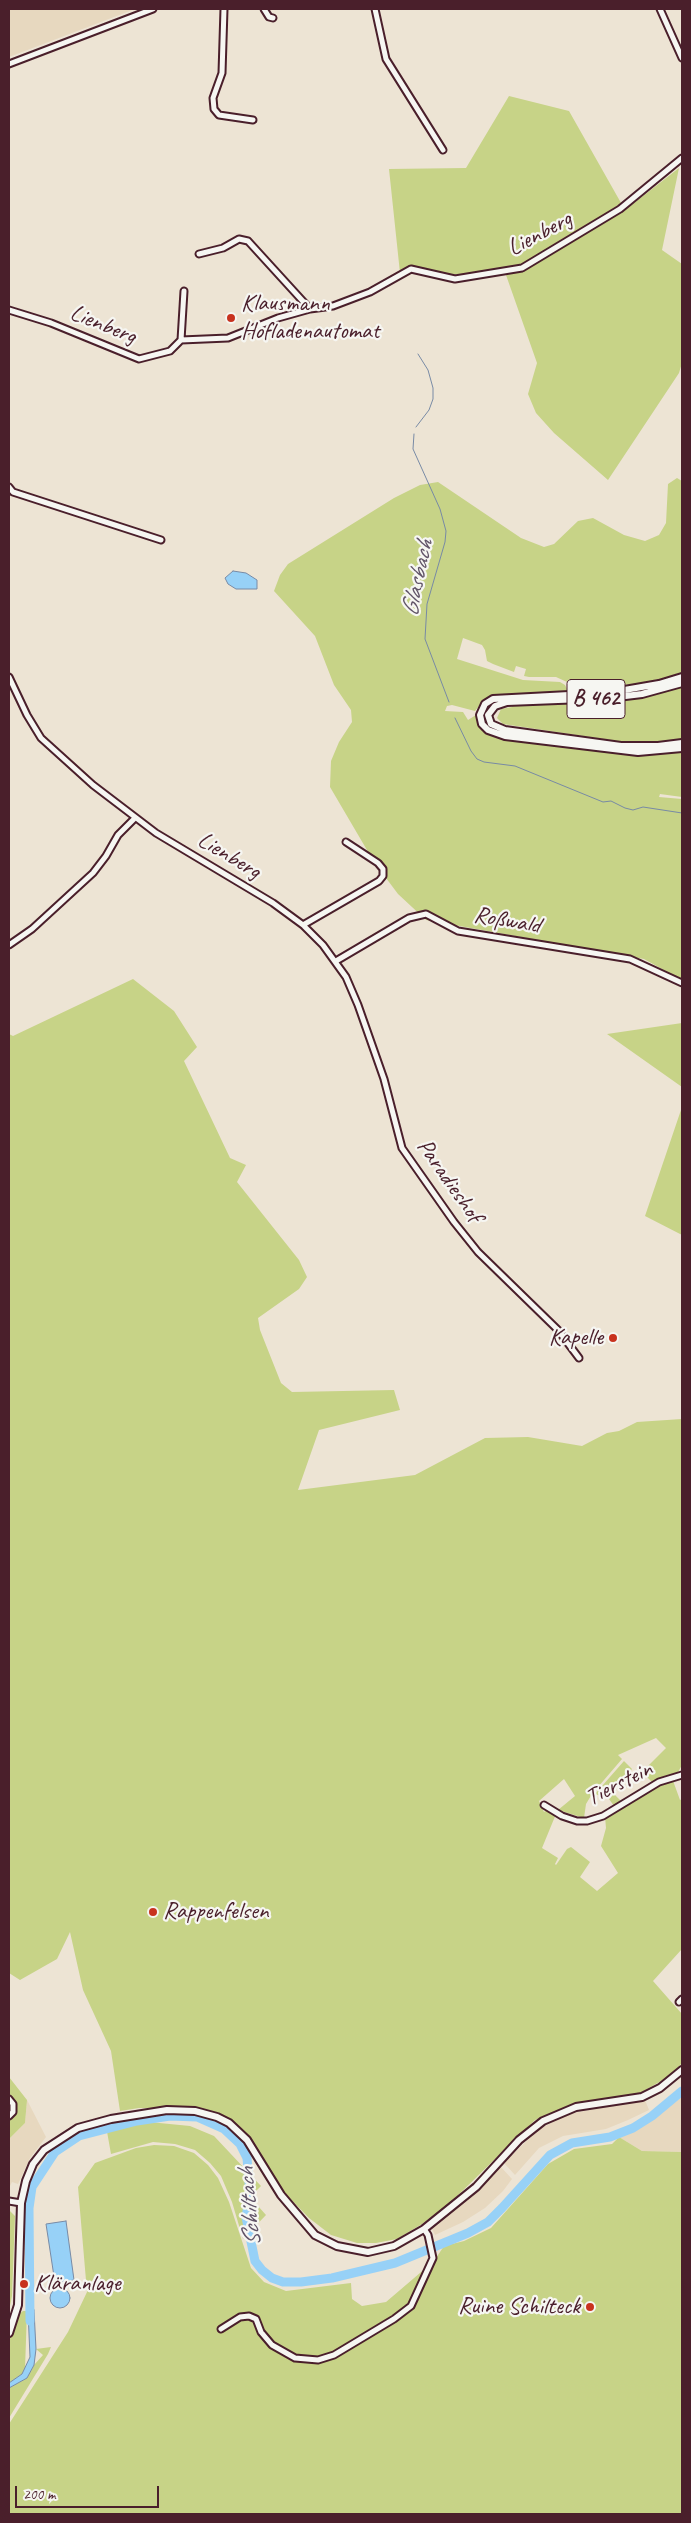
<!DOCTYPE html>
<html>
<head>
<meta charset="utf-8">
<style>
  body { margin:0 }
  #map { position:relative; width:691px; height:2523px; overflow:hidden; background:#ede4d4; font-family:Caveat,sans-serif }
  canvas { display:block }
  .frame { position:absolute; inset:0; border:10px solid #4a1f2b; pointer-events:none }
  .scale { position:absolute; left:15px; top:2486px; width:144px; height:22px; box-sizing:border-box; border:2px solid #4a1f2b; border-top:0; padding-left:6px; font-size:15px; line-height:18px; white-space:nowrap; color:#4a1f2b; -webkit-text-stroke:4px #f6f6f2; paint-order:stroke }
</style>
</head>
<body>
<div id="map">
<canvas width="691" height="2523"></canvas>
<div class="frame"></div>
<div class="scale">200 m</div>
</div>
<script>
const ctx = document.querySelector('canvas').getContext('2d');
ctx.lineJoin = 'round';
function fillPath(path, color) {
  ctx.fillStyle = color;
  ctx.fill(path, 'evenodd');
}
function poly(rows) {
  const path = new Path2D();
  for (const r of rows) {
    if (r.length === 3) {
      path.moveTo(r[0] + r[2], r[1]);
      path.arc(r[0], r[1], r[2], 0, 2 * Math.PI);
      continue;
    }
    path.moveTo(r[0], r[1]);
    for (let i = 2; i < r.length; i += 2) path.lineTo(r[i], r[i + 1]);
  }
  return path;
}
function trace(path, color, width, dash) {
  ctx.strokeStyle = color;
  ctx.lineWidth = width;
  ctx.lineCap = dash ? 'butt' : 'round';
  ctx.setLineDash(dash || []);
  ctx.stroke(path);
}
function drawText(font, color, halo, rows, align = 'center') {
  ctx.font = font + ' Caveat,sans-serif';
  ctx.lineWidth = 4.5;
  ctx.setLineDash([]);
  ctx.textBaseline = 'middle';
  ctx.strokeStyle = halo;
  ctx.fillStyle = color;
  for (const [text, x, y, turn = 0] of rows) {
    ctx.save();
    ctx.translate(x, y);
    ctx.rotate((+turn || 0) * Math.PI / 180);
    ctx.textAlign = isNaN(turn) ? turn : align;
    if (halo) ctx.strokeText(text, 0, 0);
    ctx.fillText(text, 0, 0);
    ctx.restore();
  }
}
const built = poly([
  [9,9,135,9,9,57],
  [682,2097,682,2152,642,2151,619,2137,643,2126,644,2122],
  [27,2100,46,2137,30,2158,18,2184,12,2182,9,2188,9,2139,25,2123],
  [645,2100,649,2110,628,2120,606,2129,563,2136,539,2148,515,2175,504,2163,538,2130,568,2114],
  [500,2166,512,2179,503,2191,485,2208,463,2222,435,2235,431,2227,455,2209]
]);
const green = poly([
  [509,96,569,111,625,210,679,168,662,250,682,264,682,363,679,373,608,480,554,433,536,413,528,394,537,363,506,275,400,273,389,169,466,168],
  [677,478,682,481,682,672,665,678,635,684,574,689,567,682,556,677,529,677,524,676,526,669,516,666,514,672,493,664,487,661,485,650,482,645,463,638,457,659,523,680,560,682,565,685,569,693,494,695,484,700,475,711,452,705,447,706,445,711,463,712,468,720,476,715,481,729,486,734,501,738,614,753,647,754,682,751,682,797,660,794,659,797,682,799,682,980,644,959,426,920,398,894,374,862,330,787,331,761,339,742,352,722,351,710,334,685,315,636,274,591,280,575,288,564,394,498,420,485,438,482,521,538,544,547,554,544,578,521,593,518,624,535,645,541,659,535,666,523,668,484],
  [682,686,682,739,680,740,640,743,616,741,503,724,497,718,501,709,512,707,512,705,609,701],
  [133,979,174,1011,197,1047,184,1061,230,1158,246,1165,237,1182,299,1260,307,1277,299,1289,258,1318,260,1330,281,1383,292,1392,394,1390,400,1410,319,1430,298,1490,415,1475,485,1438,528,1437,582,1446,607,1433,619,1431,637,1422,682,1419,682,1765,677,1774,653,1783,642,1772,666,1748,656,1738,618,1755,622,1759,592,1794,586,1804,584,1818,558,1810,575,1796,564,1779,539,1801,544,1812,547,1810,556,1814,542,1848,558,1858,555,1864,556,1865,567,1849,571,1847,590,1862,580,1877,597,1891,618,1873,601,1846,606,1828,605,1817,634,1797,672,1778,680,1800,682,1799,682,1949,653,1981,682,2014,682,2063,670,2076,640,2093,567,2106,535,2120,450,2203,422,2224,397,2239,376,2243,357,2243,331,2235,309,2218,277,2185,250,2151,222,2124,194,2113,166,2109,139,2108,120,2111,111,2051,83,1990,70,1932,57,1959,20,1980,9,1973,9,1034,13,1036],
  [682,1023,682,1087,607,1034],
  [682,1107,682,1235,645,1216],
  [624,1761,632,1769,612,1792,622,1802,614,1806,609,1799,595,1794],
  [9,2077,27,2100,25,2123,9,2139],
  [139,2121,190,2126,214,2136,261,2186,250,2197,266,2215,243,2239,232,2202,221,2176,210,2163,195,2150,175,2144,153,2142,111,2154,106,2126],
  [619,2137,642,2151,682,2152,682,2514,9,2514,9,2424,68,2332,87,2292,78,2187,95,2163,136,2148,154,2145,174,2146,194,2153,208,2165,218,2178,229,2202,251,2268,264,2282,286,2291,351,2283,352,2299,362,2306,386,2302,434,2261,444,2246,464,2241,491,2228,548,2164,574,2149,612,2144],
  [9,2210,15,2216,12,2296,9,2311],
  [23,2311,27,2311,25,2369,22,2374,9,2383,9,2341,19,2314],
  [51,2347,48,2354,9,2418,9,2388,27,2378,34,2365,43,2355,36,2349]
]);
const water = poly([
  [233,571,246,573,257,580,257,589,236,589,228,584,225,578,233,571],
  [66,2221,74,2280,55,2283,46,2224,66,2221],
  [60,2298,10],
  [34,2310,36,2349,34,2365,27,2378,9,2388,9,2383,22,2374,30,2357,28,2311,34,2310]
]);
const stream = poly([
  [416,427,429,410,433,399,433,388,428,370,418,354],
  [414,434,413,449,440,509,446,531,445,542,427,604,425,639,449,702],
  [455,718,471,751,477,759,484,762,515,766,603,802,611,801,625,808,633,810,643,807,682,813]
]);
const river = poly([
  [30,2321,29,2208,32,2187,55,2152,79,2136,137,2121,170,2116,197,2117,224,2129,240,2144,247,2158,250,2194,246,2217,255,2261,262,2270,272,2278,283,2282,301,2282,332,2278,395,2263,468,2233,488,2222,502,2208,550,2155,572,2143,610,2137,633,2128,652,2116,682,2091]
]);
const minor = poly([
  [224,9,222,73,213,98,214,109,219,115,253,120],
  [264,9,269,17,273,18],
  [375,9,386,59,443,150],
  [660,9,682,58],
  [9,64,153,9],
  [199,254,223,248,239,239,248,241,310,309],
  [9,310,51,323,139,359,170,351,181,340,228,338,278,318,310,309,333,306,370,292,411,269,455,279,522,268,620,209,682,158],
  [181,340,184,291],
  [9,487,13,492,161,540],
  [9,677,27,715,41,738,93,785,156,833,273,903,303,925,323,945,346,977,358,1005,384,1079,402,1148,454,1222,478,1252,558,1330,579,1358],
  [303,925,379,881,383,876,383,869,378,863,346,842],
  [9,945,32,929,93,873,106,856,118,835,135,818],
  [336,961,409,918,426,914,458,931,630,959,682,983],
  [544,1805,562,1816,577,1821,587,1821,603,1816,659,1782,682,1775],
  [679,2002,682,1999],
  [9,2099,13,2104,13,2112,9,2116],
  [9,2201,21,2203],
  [221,2329,240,2317,249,2316,256,2319,261,2332,272,2345,295,2358,318,2360,334,2355,394,2319,411,2306,433,2258,428,2235,424,2229]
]);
const major = poly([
  [682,677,659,684,607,693,493,699,485,704,480,715,482,724,488,730,505,736,638,752,682,748],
  [682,683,642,694,609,698,507,702,495,706,488,715,491,724,505,730,621,746,658,746,682,743],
  [9,2333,18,2305,21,2203,26,2181,33,2164,44,2150,78,2128,111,2119,167,2110,195,2111,217,2117,229,2123,247,2140,281,2195,315,2235,337,2246,368,2252,394,2246,424,2229,476,2187,519,2140,543,2121,576,2107,642,2097,660,2088,682,2070]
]);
const markers = [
  [231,318,5,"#c8321e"],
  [613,1338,5,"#c8321e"],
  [153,1912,5,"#c8321e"],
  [24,2284,5,"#c8321e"],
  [590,2307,5,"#c8321e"]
];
const shields = [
  [596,699,58]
];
const shieldNames = [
  ["B 462",596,699]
];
const streetNames = [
  ["Lienberg",540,234,-28],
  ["Lienberg",103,325,22],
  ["Lienberg",229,856,31],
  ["Roßwald",507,921,10],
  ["Paradieshof",449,1181,55],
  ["Tierstein",619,1784,-27]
];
const poiNames = [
  ["Klausmann",241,304],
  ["Hofladenautomat",241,332],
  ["Kapelle",603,1338,"right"],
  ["Rappenfelsen",163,1912],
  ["Kläranlage",34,2284],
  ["Ruine Schilteck",580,2307,"right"]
];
const waterNames = [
  ["Glasbach",418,578,-78],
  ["Schiltach",250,2207,-95]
];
fillPath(built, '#e7d8bf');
fillPath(green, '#c7d387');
fillPath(water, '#97d1f7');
trace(water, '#788aa5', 1);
trace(stream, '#788aa5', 1);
trace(river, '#97d1f7', 9);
trace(minor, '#4a1f2b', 9);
trace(major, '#4a1f2b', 10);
trace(minor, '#f6f6f2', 5);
trace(major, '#f6f6f2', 6);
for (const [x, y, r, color] of markers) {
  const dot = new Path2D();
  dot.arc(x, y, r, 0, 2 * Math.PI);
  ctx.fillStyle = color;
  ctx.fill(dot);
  trace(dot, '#f6f6f2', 2);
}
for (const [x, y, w] of shields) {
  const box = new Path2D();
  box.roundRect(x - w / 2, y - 19.5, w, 39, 4);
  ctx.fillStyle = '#f6f6f2';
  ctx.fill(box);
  trace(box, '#4a1f2b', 1);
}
drawText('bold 22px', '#4a1f2b', null, shieldNames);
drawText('24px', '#4a1f2b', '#f6f6f2', streetNames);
drawText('24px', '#4a1f2b', '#f6f6f2', poiNames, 'left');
drawText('italic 25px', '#615468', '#f6f6f2', waterNames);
</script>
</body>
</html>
